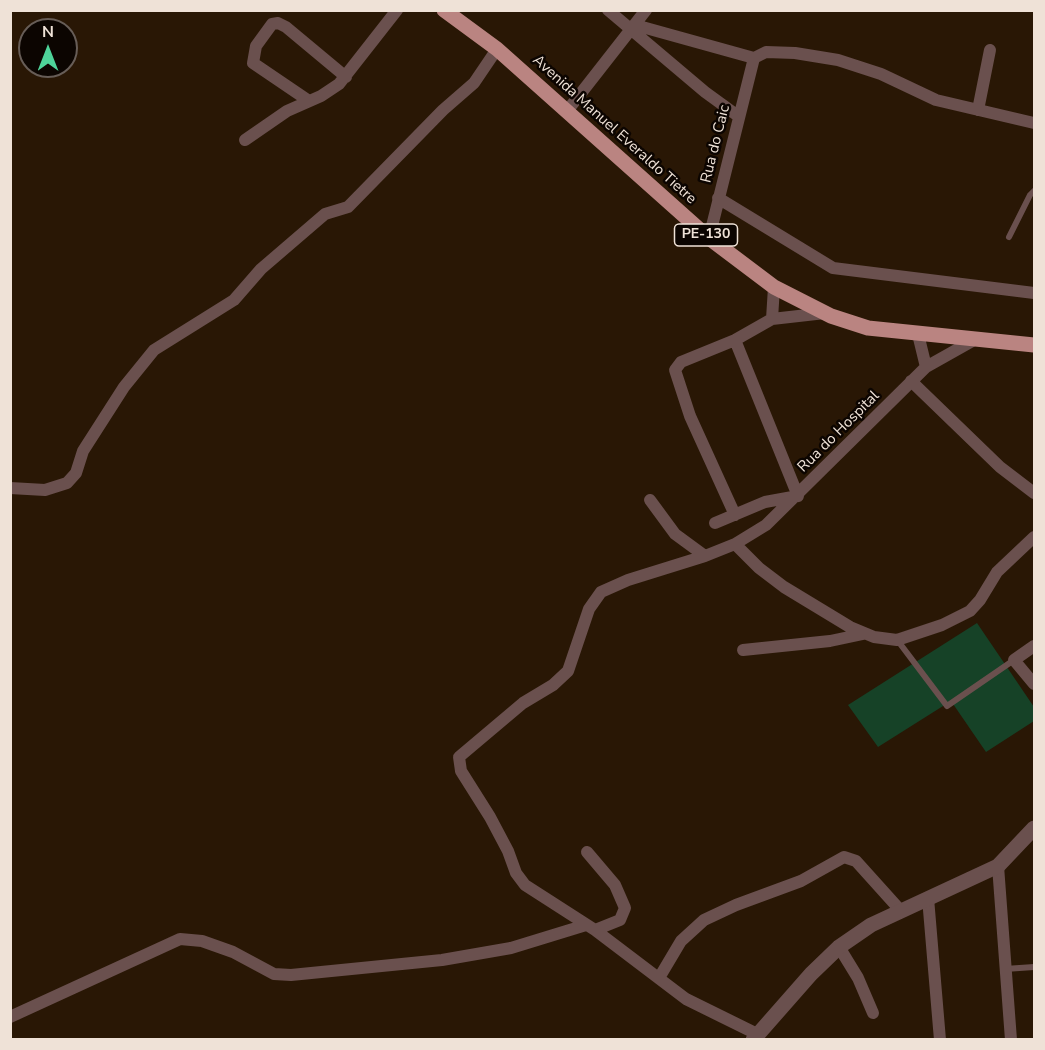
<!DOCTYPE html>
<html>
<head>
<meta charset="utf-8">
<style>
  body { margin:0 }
  #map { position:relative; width:1045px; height:1050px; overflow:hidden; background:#291705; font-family:"Nunito Sans",sans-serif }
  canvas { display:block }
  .frame { position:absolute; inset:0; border:12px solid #efe2d7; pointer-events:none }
  .north { position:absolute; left:18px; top:18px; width:60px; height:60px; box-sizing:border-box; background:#0c0501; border:2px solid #675d57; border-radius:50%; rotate:0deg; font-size:16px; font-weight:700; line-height:24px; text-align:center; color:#efe2d7 }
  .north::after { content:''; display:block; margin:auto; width:21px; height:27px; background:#4ed399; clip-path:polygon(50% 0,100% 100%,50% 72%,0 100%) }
</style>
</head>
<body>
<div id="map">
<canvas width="1045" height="1050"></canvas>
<div class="frame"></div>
<div class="north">N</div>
</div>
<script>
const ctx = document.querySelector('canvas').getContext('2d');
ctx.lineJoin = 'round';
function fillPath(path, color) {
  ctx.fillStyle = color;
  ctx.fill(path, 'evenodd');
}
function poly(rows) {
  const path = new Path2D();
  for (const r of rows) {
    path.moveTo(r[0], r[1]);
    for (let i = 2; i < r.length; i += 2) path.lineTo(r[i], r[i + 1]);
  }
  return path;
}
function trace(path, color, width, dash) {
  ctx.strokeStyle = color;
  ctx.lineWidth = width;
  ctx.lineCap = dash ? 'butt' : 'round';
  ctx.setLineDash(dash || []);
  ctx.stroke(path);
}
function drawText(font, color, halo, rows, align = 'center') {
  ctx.font = font + ' "Nunito Sans",sans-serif';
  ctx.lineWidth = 5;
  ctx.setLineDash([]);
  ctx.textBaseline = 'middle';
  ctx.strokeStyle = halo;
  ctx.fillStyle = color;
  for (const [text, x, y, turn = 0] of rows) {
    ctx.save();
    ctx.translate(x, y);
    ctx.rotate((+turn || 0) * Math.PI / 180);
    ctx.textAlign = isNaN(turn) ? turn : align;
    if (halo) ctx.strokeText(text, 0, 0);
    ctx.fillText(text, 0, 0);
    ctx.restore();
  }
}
const green = poly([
  [977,623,1034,707,1034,721,986,752,951,701,878,747,848,705]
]);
const service = poly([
  [1009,237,1030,195,1034,191],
  [898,641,947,706,1014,660],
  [1005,969,1034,967]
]);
const minor = poly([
  [608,10,705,92,738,116],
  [635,25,754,58],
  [754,58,766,52,795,53,838,60,881,74,936,100,1034,123],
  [309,101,253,63,256,46,272,24,278,23,286,27,346,77],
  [978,110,990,50],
  [567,111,646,10],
  [245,140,287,111,321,96,339,84,397,10],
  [718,198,833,268,1034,293],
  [709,238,754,58],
  [772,319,825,313],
  [918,334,926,367],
  [735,340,798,496],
  [911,381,1000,467,1034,493],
  [10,488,45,490,67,483,76,473,83,451,124,387,154,350,234,300,261,269,325,214,348,207,443,110,474,83,497,49],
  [650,500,675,534,705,556],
  [735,515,690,416,675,370,681,362,735,340,772,319,774,287],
  [715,523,765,502,798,496],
  [735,544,759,568,784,587,850,627,874,637,897,640,942,625,970,611,980,600,997,572,1034,537],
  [1034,646,1014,660,1034,684],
  [743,650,830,641,863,634],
  [587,852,615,885,625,908,620,920,595,930],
  [998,866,1011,1040],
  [928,898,940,1040],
  [839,947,858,978,873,1013],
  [659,978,681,941,704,920,736,905,801,881,844,857,856,861,901,911],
  [10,1017,180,939,202,941,233,952,274,974,291,975,442,960,511,948,586,925],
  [757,1034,686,999,595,930,525,885,516,873,508,851,490,817,461,771,459,757,523,703,553,685,568,671,589,609,601,592,628,580,705,556,735,544,766,525,926,367,974,340]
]);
const tertiary = poly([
  [753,1040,811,974,839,947,871,925,998,866,1034,828]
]);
const primary = poly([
  [444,10,497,49,709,238,774,287,831,316,868,328,1034,345]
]);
const shields = [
  [706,235,63]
];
const shieldNames = [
  ["PE-130",706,235]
];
const streetNames = [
  ["Avenida Manuel Everaldo Tietre",614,130,42],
  ["Rua do Caic",716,144,-76],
  ["Rua do Hospital",839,432,-45]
];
fillPath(green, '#164227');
trace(service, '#6a504e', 6);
trace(minor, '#6a504e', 12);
trace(tertiary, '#6a504e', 15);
trace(primary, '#ba8481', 15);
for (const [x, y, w] of shields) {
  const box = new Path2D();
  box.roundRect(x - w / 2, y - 11, w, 22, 4.5);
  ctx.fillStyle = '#0c0501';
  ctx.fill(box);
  trace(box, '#efe2d7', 1.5);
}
drawText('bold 14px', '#efe2d7', null, shieldNames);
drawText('15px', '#efe2d7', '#0c0501', streetNames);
</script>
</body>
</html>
